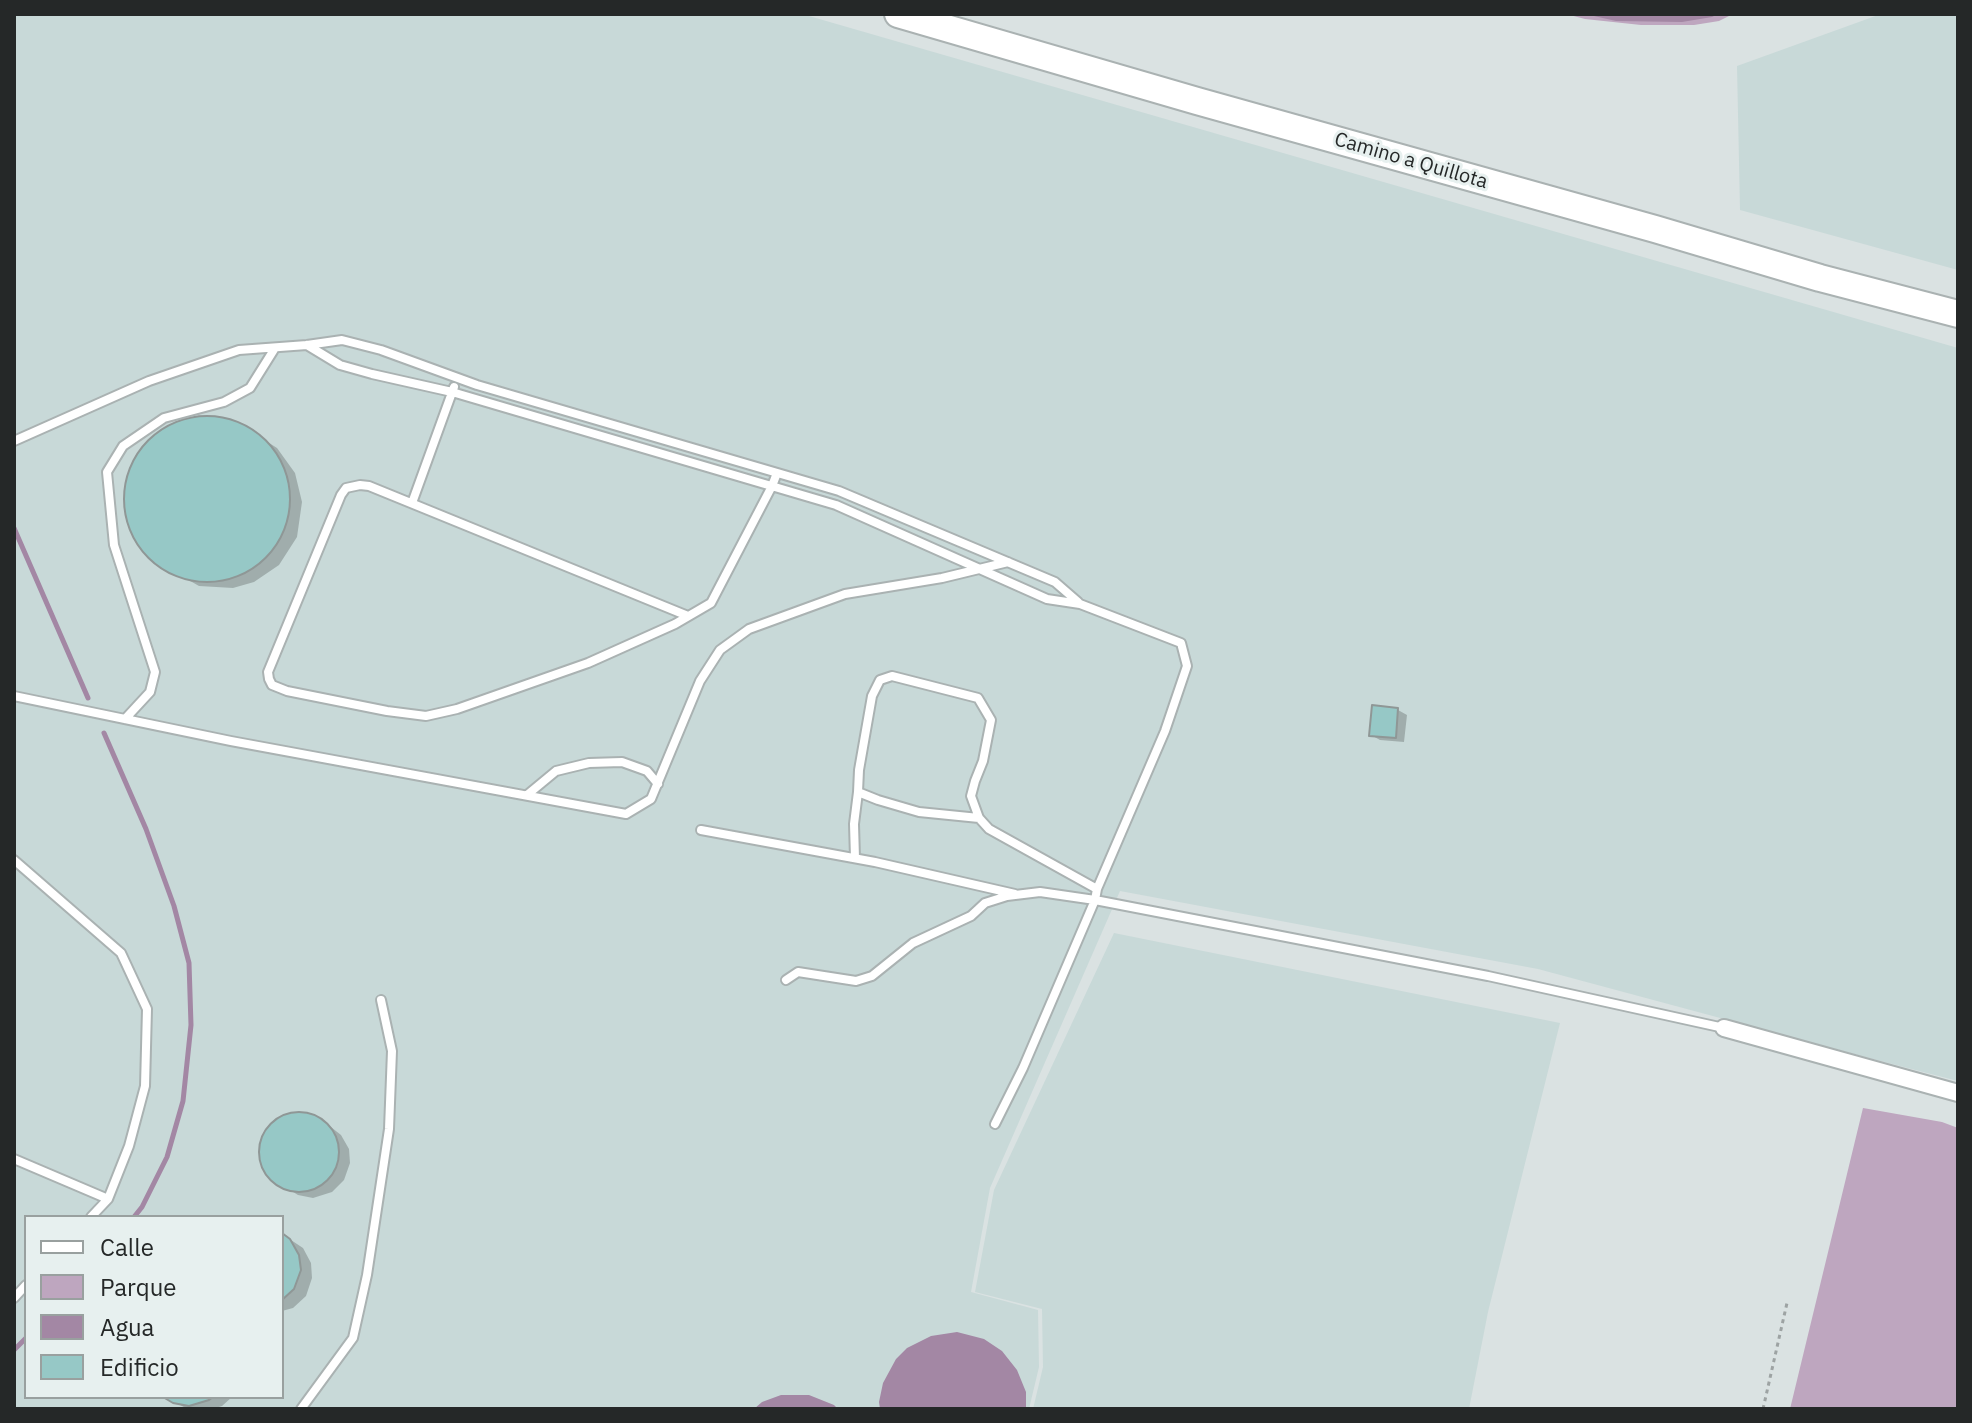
<!DOCTYPE html>
<html>
<head>
<meta charset="utf-8">
<style>
  body { margin:0 }
  #map { position:relative; width:1972px; height:1423px; overflow:hidden; background:#dae2e2; font-family:"IBM Plex Sans",sans-serif }
  canvas { display:block }
  .frame { position:absolute; inset:0; border:16px solid #252828; pointer-events:none }
  .legend { position:absolute; left:24px; top:1215px; width:260px; height:184px; box-sizing:border-box; background:#e7f0ef; border:2px solid #99a09f; margin:0; padding:10px 14px; list-style:none; font-size:24px; color:#252828 }
  .legend li { display:flex; align-items:center; gap:16px; height:40px }
  .legend b { width:40px; border:2px solid #99a09f }
</style>
</head>
<body>
<div id="map">
<canvas width="1972" height="1423"></canvas>
<div class="frame"></div>
<ul class="legend">
<li><b style="height:10px;background:#fff"></b>Calle</li>
<li><b style="height:22px;background:#bea6bf"></b>Parque</li>
<li><b style="height:22px;background:#a387a4"></b>Agua</li>
<li><b style="height:22px;background:#96c8c6"></b>Edificio</li>
</ul>
</div>
<script>
const ctx = document.querySelector('canvas').getContext('2d');
ctx.lineJoin = 'round';
function fillPath(path, color) {
  ctx.fillStyle = color;
  ctx.fill(path, 'evenodd');
}
function poly(rows) {
  const path = new Path2D();
  for (const r of rows) {
    if (r.length === 3) {
      path.moveTo(r[0] + r[2], r[1]);
      path.arc(r[0], r[1], r[2], 0, 2 * Math.PI);
      continue;
    }
    path.moveTo(r[0], r[1]);
    for (let i = 2; i < r.length; i += 2) path.lineTo(r[i], r[i + 1]);
  }
  return path;
}
function trace(path, color, width, dash) {
  ctx.strokeStyle = color;
  ctx.lineWidth = width;
  ctx.lineCap = dash ? 'butt' : 'round';
  ctx.setLineDash(dash || []);
  ctx.stroke(path);
}
function drawText(font, color, halo, rows, align = 'center') {
  ctx.font = font + ' "IBM Plex Sans",sans-serif';
  ctx.lineWidth = 6;
  ctx.setLineDash([]);
  ctx.textBaseline = 'middle';
  ctx.strokeStyle = halo;
  ctx.fillStyle = color;
  for (const [text, x, y, turn = 0] of rows) {
    ctx.save();
    ctx.translate(x, y);
    ctx.rotate((+turn || 0) * Math.PI / 180);
    ctx.textAlign = isNaN(turn) ? turn : align;
    if (halo) ctx.strokeText(text, 0, 0);
    ctx.fillText(text, 0, 0);
    ctx.restore();
  }
}
const built = poly([
  [14,14,802,14,1958,348,1958,1081,1869,1058,1538,969,1120,891,990,1188,971,1292,1038,1310,1039,1367,1029,1409,14,1409],
  [26,1217,282,1217,282,1397,26,1397],
  [1881,14,1958,14,1958,270,1740,210,1737,66],
  [1114,933,1560,1023,1488,1312,1469,1409,1033,1409,1043,1367,1042,1309,975,1292,994,1190]
]);
const green = poly([
  [1566,14,1733,14,1719,21,1694,25,1641,25,1585,19],
  [1863,1108,1942,1122,1958,1128,1958,1409,1790,1409]
]);
const water = poly([
  [1585,14,1718,14,1712,17,1682,22,1616,21],
  [957,1332,984,1339,1002,1351,1017,1370,1026,1392,1026,1409,880,1409,879,1402,883,1383,896,1359,907,1348,931,1336],
  [781,1395,809,1395,834,1405,838,1409,754,1409,762,1402]
]);
const shadow = poly([
  [213,417,241,425,277,448,295,473,302,502,297,537,279,565,254,582,233,588,199,586,150,558,132,533,124,505,126,482,140,451,170,426,197,418],
  [1398,710,1407,715,1404,742,1380,740,1371,735],
  [298,1114,314,1117,327,1124,341,1135,349,1149,350,1163,344,1180,332,1192,313,1198,298,1195,272,1179,262,1163,260,1152,264,1137,271,1125,284,1116],
  [282,1234,303,1248,311,1263,312,1278,306,1296,293,1308,282,1311],
  [167,1397,232,1397,222,1406,213,1409,187,1409]
]);
const stream = poly([
  [14,528,88,698],
  [104,733,146,829,174,906,189,963,191,1025,183,1101,167,1157,142,1207,134,1217],
  [14,1350,26,1338]
]);
const building = poly([
  [207,499,83],
  [1372,705,1398,708,1396,738,1369,736,1372,705],
  [299,1152,40],
  [282,1233,290,1239,299,1255,301,1270,294,1289,282,1300,282,1233],
  [163,1397,213,1397,209,1400,189,1406,173,1403,163,1397]
]);
const path = poly([
  [1763,1409,1787,1303]
]);
const lane = poly([
  [307,345,340,365,372,374,452,392,836,505,1047,599,1080,604,1181,643,1187,666,1165,731,1097,889,1095,900,1488,976,1724,1028],
  [14,441,149,381,239,350,307,345,342,340,381,350,477,385,839,491,1055,582,1078,602],
  [412,503,454,387],
  [688,616,369,486,360,485,346,488,341,495,268,672,269,679,272,685,287,691,387,711,426,716,457,709,588,663,675,624,711,603,772,486,777,473],
  [14,696,231,741,626,814,651,799,700,681,720,650,749,629,845,594,942,578,1008,562],
  [125,719,150,692,155,672,114,545,107,472,123,446,164,418,224,402,250,388,275,348],
  [527,795,556,771,589,763,622,762,647,771,658,784],
  [979,818,919,812,878,800,858,792,859,770,872,696,880,680,892,676,978,698,991,720,983,761,975,781,971,796,979,818,989,829,1097,889],
  [701,830,875,862,1015,894],
  [855,858,854,824,858,792],
  [14,860,121,953,147,1009,145,1086,129,1146,108,1199,91,1217],
  [786,980,798,972,856,981,872,976,913,943,971,916,985,903,1007,896,1040,892,1095,900,1023,1068,995,1124],
  [14,1159,108,1199],
  [14,1298,26,1285],
  [301,1409,353,1338,367,1275,389,1129,392,1051,381,1000]
]);
const street = poly([
  [1724,1028,1958,1093]
]);
const primary = poly([
  [898,14,1197,101,1655,229,1820,278,1958,314]
]);
const streetNames = [
  ["Camino a Quillota",1411,161,16]
];
fillPath(built, '#c8d9d8');
fillPath(green, '#bea6bf');
fillPath(water, '#a387a4');
fillPath(shadow, '#0003');
trace(stream, '#a387a4', 5);
fillPath(building, '#96c8c6');
trace(building, '#8f9796', 2);
trace(lane, '#aab2b2', 12);
trace(street, '#aab2b2', 20);
trace(primary, '#aab2b2', 30);
trace(path, '#9da3a3', 3, [4, 4]);
trace(lane, '#fff', 8);
trace(street, '#fff', 16);
trace(primary, '#fff', 26);
drawText('20px', '#252828', '#e7f0ef', streetNames);
</script>
</body>
</html>
